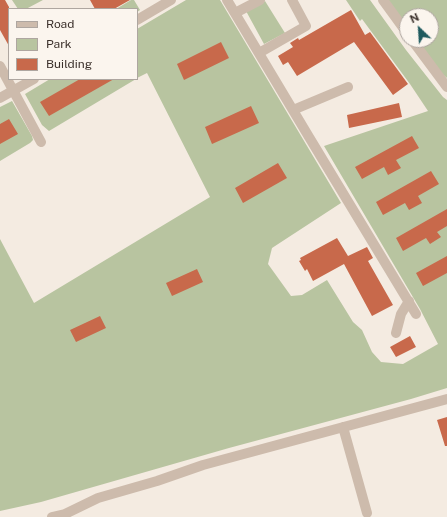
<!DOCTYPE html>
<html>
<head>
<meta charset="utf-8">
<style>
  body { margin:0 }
  #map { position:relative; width:447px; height:517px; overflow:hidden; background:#f4ebe1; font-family:"Public Sans",sans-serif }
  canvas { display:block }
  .legend { position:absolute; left:8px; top:8px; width:130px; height:72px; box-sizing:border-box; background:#fbf5ee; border:1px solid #aea6a0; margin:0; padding:5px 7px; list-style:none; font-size:12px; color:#3b302b }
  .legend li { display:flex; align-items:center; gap:8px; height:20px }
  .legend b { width:20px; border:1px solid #aea6a0 }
  .north { position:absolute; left:399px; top:8px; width:40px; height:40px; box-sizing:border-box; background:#fbf5ee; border:1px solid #aea6a0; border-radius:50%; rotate:335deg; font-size:11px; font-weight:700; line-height:16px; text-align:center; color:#3b302b }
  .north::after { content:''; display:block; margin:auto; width:14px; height:18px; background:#1f5a5e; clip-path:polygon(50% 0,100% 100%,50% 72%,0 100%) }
</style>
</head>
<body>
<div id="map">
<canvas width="447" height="517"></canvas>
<ul class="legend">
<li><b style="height:5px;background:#cdbbac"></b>Road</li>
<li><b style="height:11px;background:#b8c4a0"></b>Park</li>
<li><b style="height:11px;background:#c8694b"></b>Building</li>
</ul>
<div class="north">N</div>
</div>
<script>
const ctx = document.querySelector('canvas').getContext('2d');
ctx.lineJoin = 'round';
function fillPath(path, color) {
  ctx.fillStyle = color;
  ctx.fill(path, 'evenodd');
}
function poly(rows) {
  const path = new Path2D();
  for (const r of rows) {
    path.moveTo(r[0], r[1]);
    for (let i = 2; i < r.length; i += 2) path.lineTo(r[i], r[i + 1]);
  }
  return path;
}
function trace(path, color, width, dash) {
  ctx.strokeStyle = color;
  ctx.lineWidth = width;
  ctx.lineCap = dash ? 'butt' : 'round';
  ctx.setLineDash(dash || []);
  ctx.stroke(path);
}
const green = poly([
  [12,0,43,0,26,9,18,9],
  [131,0,134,0,140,10,137,12,137,9,116,9],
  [186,0,220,0,341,203,272,248,268,264,291,296,302,295,327,280,353,322,362,330,372,352,381,362,403,364,438,344,420,309,324,146,428,111,410,84,362,19,360,21,346,0,370,0,406,50,443,97,447,100,447,388,411,399,229,448,41,502,0,511,0,239,34,303,210,197,147,73,137,78,137,29],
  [388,0,447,0,447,78,441,73,417,40,431,40,431,16,407,16,407,26],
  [265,1,285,33,264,44,246,11],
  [50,79,136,79,49,131,42,125,25,94],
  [12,101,32,136,33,140,30,143,0,161,0,107]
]);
const building = poly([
  [0,0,5,0,9,7,9,46,0,30],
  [90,0,130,0,114,9,95,9],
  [351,10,365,35,370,32,408,84,393,95,354,42,297,76,288,62,283,65,278,56,293,47,290,43,298,38,299,40],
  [221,42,229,58,184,80,177,64],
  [80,79,114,79,49,116,40,102],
  [399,103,402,117,349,128,347,115],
  [251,106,259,123,212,144,205,127],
  [9,119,18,134,0,144,0,124],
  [412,136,419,148,396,160,401,168,388,175,384,167,362,179,355,167],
  [278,163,287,178,243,203,235,188],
  [431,171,439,184,418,196,422,203,409,210,405,203,383,215,376,202],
  [447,209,447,226,437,232,441,237,430,244,426,238,403,251,396,238],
  [337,238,348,256,367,247,373,258,368,261,393,305,372,316,344,264,313,281,307,269,305,271,299,261,301,260,300,258],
  [447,256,447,273,423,286,416,273],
  [197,269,203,282,172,296,166,283],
  [100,316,106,328,76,342,70,330],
  [410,336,416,347,396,357,390,347],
  [447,417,447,446,445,446,437,420]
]);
const minor = poly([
  [227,0,309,137,416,314],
  [383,0,407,33],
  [235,13,260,0],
  [137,20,171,0],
  [412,40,447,87],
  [259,53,306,26,292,0],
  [0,66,41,142],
  [0,98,34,79],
  [293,110,348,87],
  [396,333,401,314,409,301],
  [343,427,367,513],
  [52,517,65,514,98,498,157,481,203,465,447,399]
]);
fillPath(green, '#b8c4a0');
fillPath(building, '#c8694b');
trace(minor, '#cdbbac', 10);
</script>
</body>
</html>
